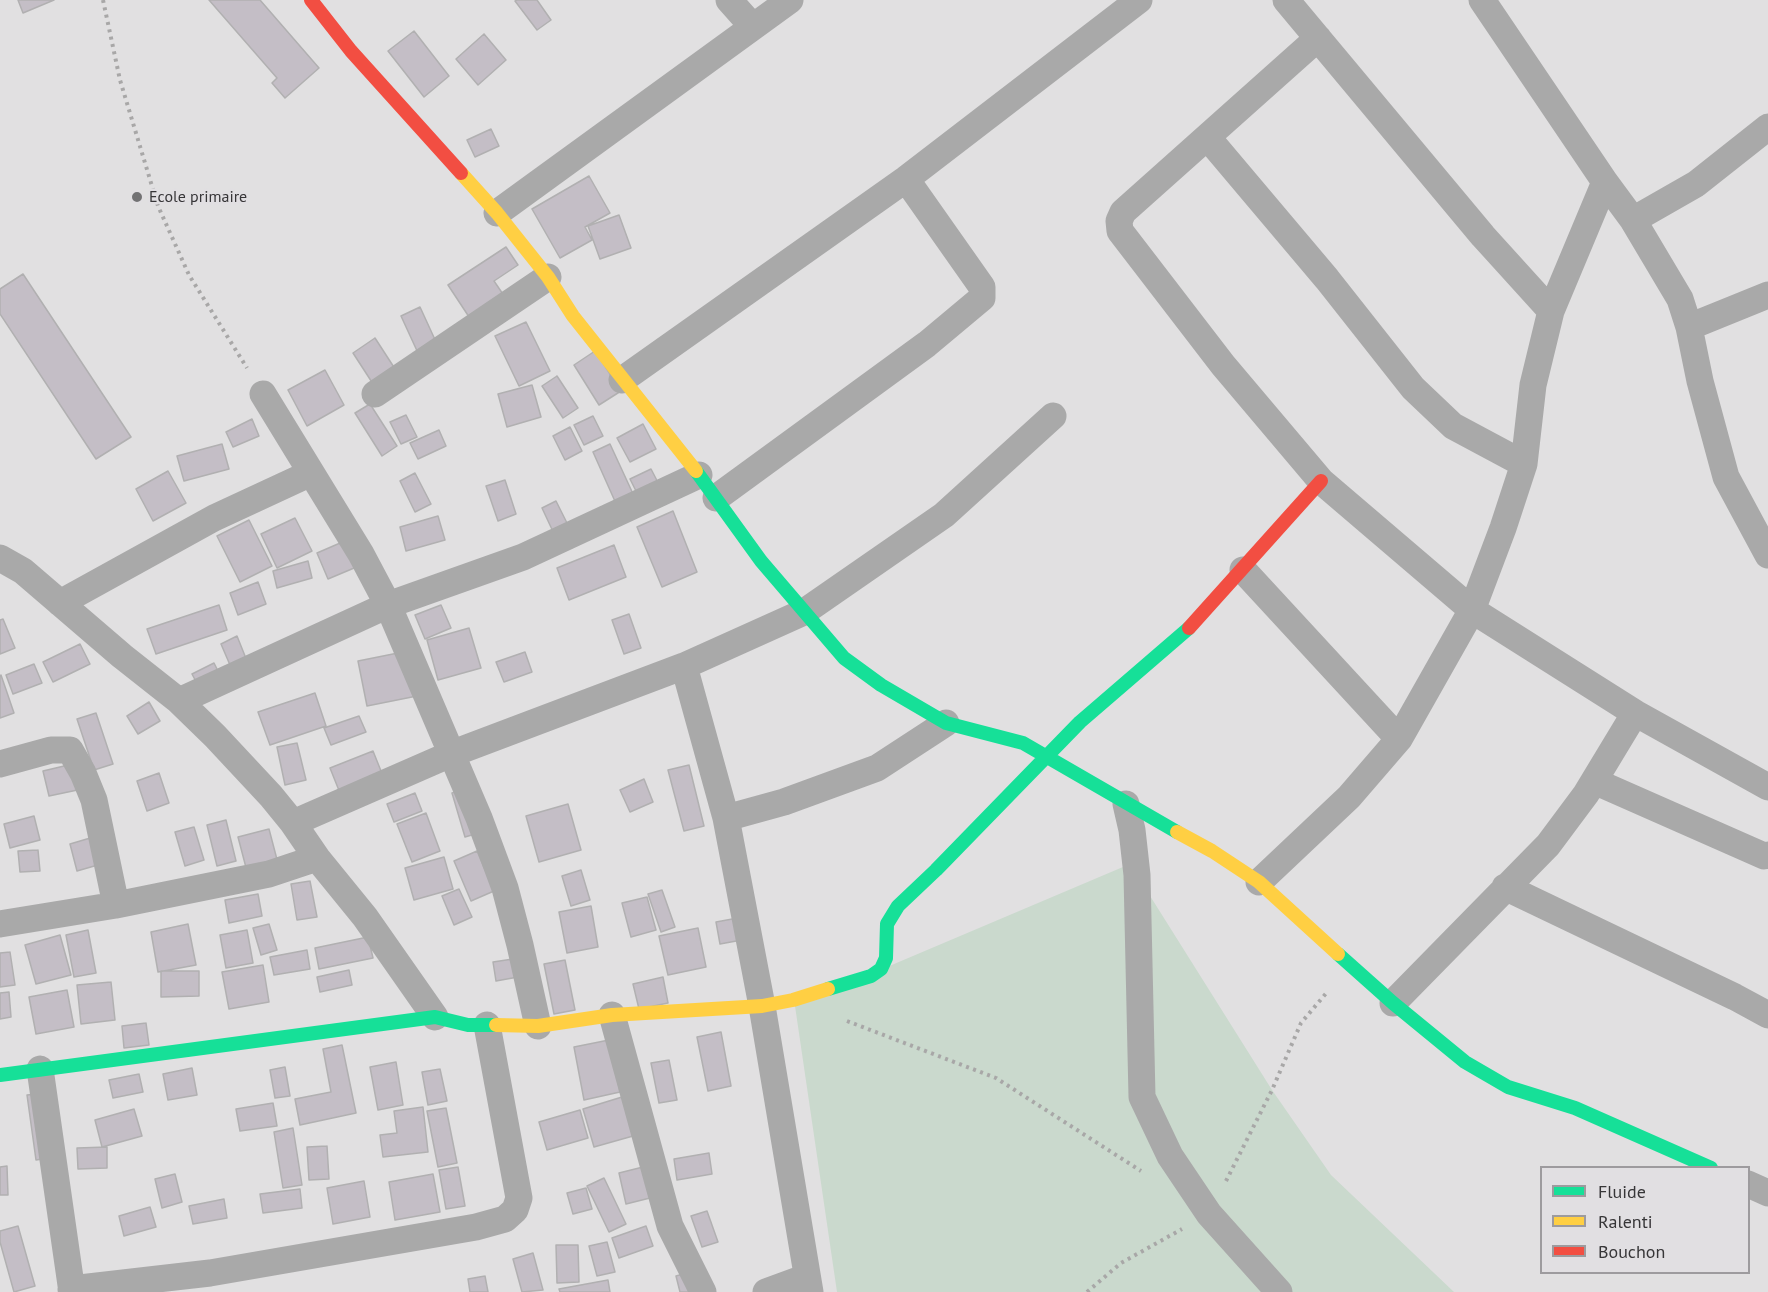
<!DOCTYPE html>
<html>
<head>
<meta charset="utf-8">
<style>
  body { margin:0 }
  #map { position:relative; width:1768px; height:1292px; overflow:hidden; background:#e1e0e1; font-family:"PT Sans",sans-serif }
  canvas { display:block }
  .legend { position:absolute; left:1540px; top:1166px; width:210px; height:108px; box-sizing:border-box; background:#e1dfe2; border:2px solid #9d9b9e; margin:0; padding:8px 10px; list-style:none; font-size:18px; color:#373638 }
  .legend li { display:flex; align-items:center; gap:12px; height:30px }
  .legend b { width:30px; border:2px solid #9d9b9e }
</style>
</head>
<body>
<div id="map">
<canvas width="1768" height="1292"></canvas>
<ul class="legend">
<li><b style="height:8px;background:#16e098"></b>Fluide</li>
<li><b style="height:8px;background:#ffcf43"></b>Ralenti</li>
<li><b style="height:8px;background:#f24e42"></b>Bouchon</li>
</ul>
</div>
<script>
const ctx = document.querySelector('canvas').getContext('2d');
ctx.lineJoin = 'round';
function fillPath(path, color) {
  ctx.fillStyle = color;
  ctx.fill(path, 'evenodd');
}
function poly(rows) {
  const path = new Path2D();
  for (const r of rows) {
    path.moveTo(r[0], r[1]);
    for (let i = 2; i < r.length; i += 2) path.lineTo(r[i], r[i + 1]);
  }
  return path;
}
function trace(path, color, width, dash) {
  ctx.strokeStyle = color;
  ctx.lineWidth = width;
  ctx.lineCap = dash ? 'butt' : 'round';
  ctx.setLineDash(dash || []);
  ctx.stroke(path);
}
function drawText(font, color, halo, rows, align = 'center') {
  ctx.font = font + ' "PT Sans",sans-serif';
  ctx.lineWidth = 5;
  ctx.setLineDash([]);
  ctx.textBaseline = 'middle';
  ctx.strokeStyle = halo;
  ctx.fillStyle = color;
  for (const [text, x, y, turn = 0] of rows) {
    ctx.save();
    ctx.translate(x, y);
    ctx.rotate((+turn || 0) * Math.PI / 180);
    ctx.textAlign = isNaN(turn) ? turn : align;
    if (halo) ctx.strokeText(text, 0, 0);
    ctx.fillText(text, 0, 0);
    ctx.restore();
  }
}
const green = poly([
  [1130,864,1272,1090,1331,1175,1454,1292,837,1292,795,1006]
]);
const building = poly([
  [18,0,54,0,23,13,18,0],
  [209,0,260,0,319,68,285,98,272,83,277,78,209,0],
  [517,0,537,0,551,20,537,30,515,1,517,0],
  [414,31,449,76,424,97,388,51,414,31],
  [484,34,506,60,478,85,456,59,484,34],
  [491,129,499,146,475,157,467,140,491,129],
  [589,176,610,213,585,227,592,240,560,258,532,209,589,176],
  [619,215,631,248,600,259,588,226,619,215],
  [506,247,518,265,494,281,511,306,477,329,448,285,506,247],
  [23,274,131,437,96,459,0,314,0,289,23,274],
  [420,307,437,344,418,353,401,316,420,307],
  [526,322,550,371,519,386,495,336,526,322],
  [375,338,399,375,377,390,353,353,375,338],
  [595,351,621,391,599,405,574,365,595,351],
  [325,370,344,405,307,426,288,390,325,370],
  [557,376,578,408,563,418,542,386,557,376],
  [532,385,541,417,507,427,498,394,532,385],
  [370,404,397,446,382,456,355,413,370,404],
  [406,415,417,437,401,444,390,422,406,415],
  [593,416,603,436,584,445,574,425,593,416],
  [252,419,259,436,233,447,226,432,252,419],
  [643,424,656,449,630,462,617,438,643,424],
  [570,427,582,451,565,460,553,436,570,427],
  [439,430,446,446,418,459,410,443,439,430],
  [222,444,229,469,184,481,177,456,222,444],
  [610,444,640,509,622,517,593,452,610,444],
  [651,469,665,496,644,507,630,479,651,469],
  [168,471,186,503,153,521,136,489,168,471],
  [415,473,431,504,415,512,400,481,415,473],
  [505,480,516,514,498,521,486,486,505,480],
  [556,501,571,531,556,538,542,508,556,501],
  [673,511,697,572,662,587,637,527,673,511],
  [438,516,445,540,406,551,400,527,438,516],
  [295,518,312,551,277,568,261,534,295,518],
  [249,520,272,566,240,582,217,536,249,520],
  [354,537,366,563,328,579,317,553,354,537],
  [614,545,626,577,569,600,557,568,614,545],
  [308,561,312,578,277,588,273,571,308,561],
  [258,582,266,604,238,615,230,593,258,582],
  [219,605,227,630,156,654,147,629,219,605],
  [441,605,451,628,425,639,415,615,441,605],
  [629,614,641,648,624,654,612,620,629,614],
  [3,619,15,648,0,654,0,620,3,619],
  [469,628,481,668,438,680,427,640,469,628],
  [237,636,249,666,233,672,221,644,237,636],
  [80,644,90,664,53,682,43,662,80,644],
  [413,650,422,695,367,706,358,661,413,650],
  [525,652,532,672,504,682,496,662,525,652],
  [214,663,223,681,201,691,192,674,214,663],
  [34,664,42,683,13,694,6,675,34,664],
  [1,675,14,713,0,718,0,676,1,675],
  [315,693,326,726,270,745,258,712,315,693],
  [149,702,160,721,138,734,127,716,149,702],
  [96,713,113,764,94,770,77,719,96,713],
  [359,716,366,732,331,745,324,728,359,716],
  [297,743,306,780,285,785,277,747,297,743],
  [373,751,383,776,340,793,330,768,373,751],
  [81,762,87,788,49,796,43,771,81,762],
  [689,765,704,826,684,831,668,770,689,765],
  [159,773,169,803,147,811,137,781,159,773],
  [644,779,653,802,630,812,620,790,644,779],
  [469,788,482,832,465,837,452,793,469,788],
  [415,793,422,811,394,822,387,804,415,793],
  [568,804,581,850,539,862,526,816,568,804],
  [426,813,440,851,412,862,397,824,426,813],
  [34,816,40,840,10,848,4,824,34,816],
  [226,820,236,861,217,866,207,825,226,820],
  [194,827,204,860,185,866,175,832,194,827],
  [269,829,280,871,249,879,238,837,269,829],
  [107,833,115,860,77,871,70,844,107,833],
  [38,850,40,871,20,872,18,851,38,850],
  [477,851,494,891,471,901,454,861,477,851],
  [444,857,453,889,414,900,405,868,444,857],
  [581,870,590,900,571,906,562,876,581,870],
  [310,881,317,917,297,920,291,884,310,881],
  [459,889,472,917,454,925,442,896,459,889],
  [662,890,675,927,661,932,648,894,662,890],
  [258,894,262,916,229,923,225,900,258,894],
  [647,897,656,930,631,937,622,903,647,897],
  [591,906,598,947,567,953,559,912,591,906],
  [754,915,758,937,720,944,716,922,754,915],
  [188,924,196,965,158,972,151,932,188,924],
  [269,924,277,950,261,955,253,928,269,924],
  [698,928,706,967,668,975,659,936,698,928],
  [88,930,96,973,74,977,66,935,88,930],
  [247,930,253,963,226,968,220,935,247,930],
  [60,935,71,975,36,984,25,945,60,935],
  [368,937,373,958,319,969,315,948,368,937],
  [307,950,310,969,274,975,270,957,307,950],
  [10,952,15,985,0,987,0,953,10,952],
  [526,957,529,975,496,981,493,962,526,957],
  [565,960,575,1010,554,1014,544,964,565,960],
  [263,965,269,1002,229,1009,222,972,263,965],
  [349,970,352,985,320,992,317,977,349,970],
  [161,971,199,971,199,996,161,997,161,971],
  [663,977,668,1003,639,1009,633,984,663,977],
  [111,982,115,1020,81,1024,77,985,111,982],
  [67,990,74,1027,36,1034,29,997,67,990],
  [9,992,11,1017,0,1019,0,993,9,992],
  [146,1023,149,1045,124,1048,122,1026,146,1023],
  [721,1032,731,1086,708,1091,697,1037,721,1032],
  [609,1040,620,1092,584,1100,574,1047,609,1040],
  [342,1045,356,1113,300,1125,295,1099,331,1092,323,1049,342,1045],
  [669,1060,677,1100,659,1103,651,1063,669,1060],
  [396,1062,403,1105,378,1110,370,1067,396,1062],
  [285,1067,290,1096,275,1098,270,1070,285,1067],
  [192,1068,197,1095,168,1100,163,1074,192,1068],
  [440,1069,447,1101,428,1105,422,1072,440,1069],
  [139,1074,143,1092,113,1098,109,1080,139,1074],
  [46,1093,55,1157,36,1160,27,1095,46,1093],
  [622,1097,633,1136,594,1147,583,1109,622,1097],
  [273,1103,277,1126,240,1131,236,1109,273,1103],
  [423,1107,428,1152,383,1157,380,1135,397,1133,394,1111,423,1107],
  [446,1108,457,1163,438,1167,427,1111,446,1108],
  [134,1109,142,1136,102,1147,95,1120,134,1109],
  [580,1110,588,1138,547,1150,539,1122,580,1110],
  [293,1128,302,1185,283,1188,274,1132,293,1128],
  [327,1146,329,1179,309,1180,307,1147,327,1146],
  [107,1147,107,1168,78,1169,77,1148,107,1147],
  [709,1153,712,1174,677,1180,674,1159,709,1153],
  [655,1164,662,1195,626,1204,619,1173,655,1164],
  [7,1166,8,1195,0,1195,0,1167,7,1166],
  [458,1167,465,1206,446,1209,439,1170,458,1167],
  [175,1174,182,1202,162,1208,155,1179,175,1174],
  [433,1174,440,1212,395,1220,389,1182,433,1174],
  [604,1178,626,1224,609,1232,587,1186,604,1178],
  [364,1181,370,1217,333,1224,327,1188,364,1181],
  [586,1188,592,1209,573,1214,567,1193,586,1188],
  [300,1189,302,1208,263,1213,260,1194,300,1189],
  [224,1199,227,1218,193,1224,189,1206,224,1199],
  [150,1207,156,1227,124,1236,119,1216,150,1207],
  [707,1211,718,1242,702,1247,691,1216,707,1211],
  [18,1226,35,1286,14,1292,0,1242,0,1231,18,1226],
  [646,1226,653,1246,619,1258,612,1238,646,1226],
  [607,1242,615,1272,597,1276,589,1246,607,1242],
  [556,1245,578,1245,579,1282,557,1283,556,1245],
  [533,1253,543,1290,522,1292,513,1259,533,1253],
  [694,1271,700,1292,680,1292,676,1276,694,1271],
  [485,1276,488,1292,470,1292,468,1279,485,1276],
  [608,1280,610,1292,560,1292,559,1289,608,1280]
]);
const path = poly([
  [103,0,120,80,158,206,189,275,247,368],
  [847,1021,996,1078,1141,1171],
  [1226,1181,1272,1090,1301,1023,1328,991],
  [1087,1292,1121,1263,1182,1229]
]);
const street = poly([
  [729,0,753,27],
  [1286,0,1483,236,1551,311],
  [1318,38,1123,212,1119,221,1120,231,1223,365,1321,481,1472,610,1635,713,1586,794,1548,845,1393,1003],
  [1208,138,1327,279,1413,388,1453,426,1524,464],
  [1605,182,1633,220,1680,299,1689,327,1700,381,1726,477,1768,555],
  [497,213,790,0],
  [1633,220,1696,184,1768,127],
  [1689,327,1768,295],
  [622,380,906,179,1139,0],
  [263,394,361,554,388,605,479,818,505,888,520,945,538,1026],
  [375,394,548,277],
  [716,498,927,344,982,298,982,287,906,179],
  [0,558,23,571,122,656,179,701,215,736,271,796,293,823,317,858,365,917,435,1017],
  [1243,570,1399,739],
  [60,603,214,518,311,473],
  [179,701,388,605,523,557,699,475],
  [1635,713,1768,787],
  [0,764,51,750,70,750,83,773,94,800,116,905],
  [1594,781,1764,856,1768,855],
  [1126,804,1132,830,1137,875,1142,1097,1170,1156,1209,1214,1279,1292],
  [726,818,784,802,877,768,946,723],
  [293,823,451,754,684,666],
  [1259,882,1349,797,1399,739,1472,610,1503,528,1524,464,1533,385,1551,311,1605,182,1482,0],
  [1505,887,1735,997,1768,1015],
  [0,924,116,905,269,874,317,858],
  [612,1015,670,1226,703,1292],
  [40,1069,72,1292],
  [1748,1184,1768,1193],
  [71,1289,210,1273,476,1227,505,1219,515,1210,519,1198,487,1025],
  [766,1292,807,1277],
  [810,1292,762,1006,726,818,684,666,804,612,944,515,1053,416]
]);
const fast = poly([
  [696,471,761,561,844,658,881,685,946,723,1023,743,1177,832],
  [1338,954,1393,1003,1465,1062,1508,1087,1575,1108,1711,1168],
  [828,989,871,976,881,969,886,958,887,924,898,906,936,870,1080,722,1189,628],
  [0,1075,435,1017,468,1025,496,1025]
]);
const slow = poly([
  [461,173,497,213,548,277,573,316,696,471],
  [1177,832,1212,851,1259,882,1338,954],
  [496,1025,538,1026,612,1015,762,1006,793,1000,828,989]
]);
const jam = poly([
  [311,0,351,51,461,173],
  [1189,628,1321,481]
]);
const markers = [
  [137,197,6,"#727273"]
];
const poiNames = [
  ["Ecole primaire",149,197]
];
fillPath(green, '#cad9cd');
fillPath(building, '#c4bec6');
trace(building, '#b1b0b1', 1.5);
trace(path, '#a8a7a7', 4, [3, 4.5]);
trace(street, '#a9a9a9', 27);
trace(fast, '#16e098', 14);
trace(slow, '#ffcf43', 14);
trace(jam, '#f24e42', 14);
for (const [x, y, r, color] of markers) {
  const dot = new Path2D();
  dot.arc(x, y, r, 0, 2 * Math.PI);
  ctx.fillStyle = color;
  ctx.fill(dot);
  trace(dot, '#e1dfe2', 2);
}
drawText('16px', '#373638', '#e1dfe2', poiNames, 'left');
</script>
</body>
</html>
